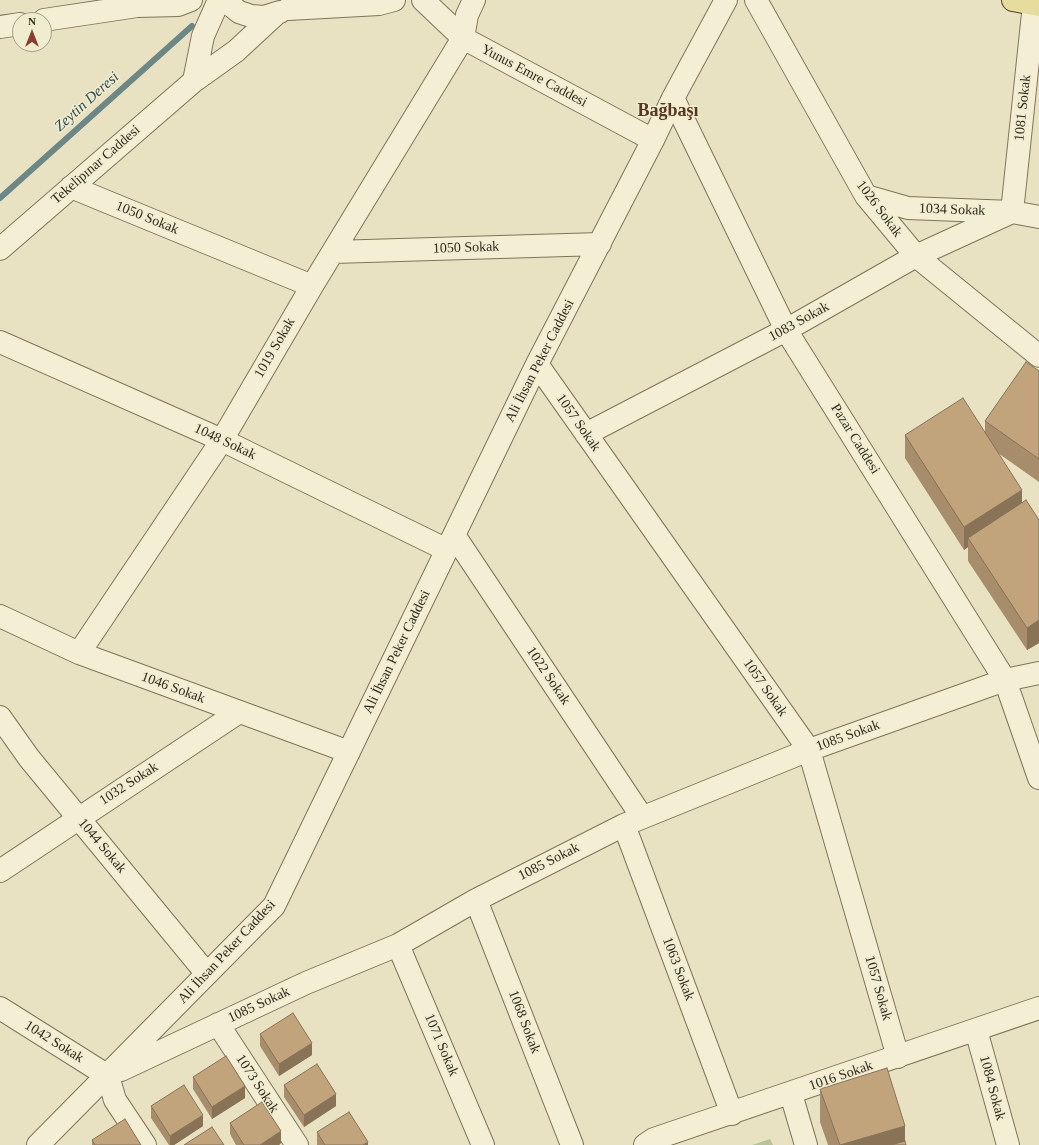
<!DOCTYPE html>
<html>
<head>
<meta charset="utf-8">
<style>
  body { margin:0 }
  #map { position:relative; width:1039px; height:1145px; overflow:hidden; background:#e8e2c2; font-family:"Times New Roman",serif }
  canvas { display:block }
  .north { position:absolute; left:12px; top:12px; width:40px; height:40px; box-sizing:border-box; background:#f0ecd0; border:1px solid #a49e89; border-radius:50%; rotate:0deg; font-size:11px; font-weight:700; line-height:16px; text-align:center; color:#312a1e }
  .north::after { content:''; display:block; margin:auto; width:14px; height:18px; background:#873f33; clip-path:polygon(50% 0,100% 100%,50% 72%,0 100%) }
</style>
</head>
<body>
<div id="map">
<canvas width="1039" height="1145"></canvas>
<div class="north">N</div>
</div>
<script>
const ctx = document.querySelector('canvas').getContext('2d');
ctx.lineJoin = 'round';
function fillPath(path, color) {
  ctx.fillStyle = color;
  ctx.fill(path, 'evenodd');
}
function poly(rows) {
  const path = new Path2D();
  for (const r of rows) {
    path.moveTo(r[0], r[1]);
    for (let i = 2; i < r.length; i += 2) path.lineTo(r[i], r[i + 1]);
  }
  return path;
}
function trace(path, color, width, dash) {
  ctx.strokeStyle = color;
  ctx.lineWidth = width;
  ctx.lineCap = dash ? 'butt' : 'round';
  ctx.setLineDash(dash || []);
  ctx.stroke(path);
}
function drawText(font, color, halo, rows, align = 'center') {
  ctx.font = font + ' "Times New Roman",serif';
  ctx.lineWidth = 3;
  ctx.setLineDash([]);
  ctx.textBaseline = 'middle';
  ctx.strokeStyle = halo;
  ctx.fillStyle = color;
  for (const [text, x, y, turn = 0] of rows) {
    ctx.save();
    ctx.translate(x, y);
    ctx.rotate((+turn || 0) * Math.PI / 180);
    ctx.textAlign = isNaN(turn) ? turn : align;
    if (halo) ctx.strokeText(text, 0, 0);
    ctx.fillText(text, 0, 0);
    ctx.restore();
  }
}
const green = poly([
  [770,1139,773,1145,752,1145]
]);
const stream = poly([
  [0,198,192,26]
]);
const minor = poly([
  [224,0,239,12,251,16,264,17,280,12],
  [423,0,463,38,653,140],
  [756,0,866,196,916,256,1039,356],
  [288,9,379,4,394,0],
  [44,20,137,6,178,5,191,0],
  [0,27,20,24],
  [194,81,203,36,219,0],
  [673,98,786,330,1005,680,1039,778],
  [71,187,312,286],
  [866,196,908,208,1012,212,1039,217],
  [1012,212,1034,4],
  [0,249,194,81,236,51,276,14],
  [333,252,600,244],
  [0,342,222,440,447,550],
  [537,364,809,750,898,1057],
  [586,434,786,330,916,256,1012,212],
  [454,535,642,817],
  [0,616,79,653,349,752],
  [79,653,222,440,312,286,463,38,467,15,474,0],
  [0,717,29,758,207,974],
  [624,825,732,1114],
  [0,871,239,712],
  [476,900,572,1145],
  [398,945,483,1145],
  [0,1008,108,1076],
  [218,1024,297,1145],
  [976,1030,1008,1145],
  [121,1070,306,983,398,945,476,900,624,825,809,750,1005,680,1039,673],
  [108,1076,115,1100,145,1145],
  [791,1094,806,1145],
  [38,1145,274,906,537,364,653,140,673,98,726,0],
  [645,1145,654,1139,1039,1008]
]);
const major = poly([
  [1013,0,1039,5]
]);
const wall = poly([
  [1039,371,1039,482,998,453,1022,503,1039,520,1039,643,1027,650,968,561,968,547,964,550,905,458,905,435,985,432,985,421],
  [260,1034,312,1055,279,1076,260,1046],
  [193,1077,245,1098,212,1119,193,1089],
  [284,1085,336,1106,304,1127,284,1097],
  [820,1089,905,1141,906,1145,828,1145,820,1122],
  [151,1106,203,1126,174,1145,169,1145,151,1118],
  [230,1123,281,1143,279,1145,236,1145,230,1134],
  [317,1132,368,1145,317,1145],
  [92,1140,141,1145,92,1145]
]);
const shadedWall = poly([
  [1022,490,1022,513,968,538,968,547,964,550,964,527],
  [1039,620,1039,643,1027,650,1027,628],
  [312,1043,312,1055,279,1076,279,1064],
  [245,1086,245,1098,212,1119,212,1107],
  [336,1094,336,1106,304,1127,304,1115],
  [203,1115,203,1126,174,1145,170,1145,170,1136],
  [905,1126,905,1145,840,1145],
  [281,1131,281,1143,279,1145,260,1145],
  [368,1142,368,1145,363,1145]
]);
const building = poly([
  [1026,362,1039,371,1039,459,985,421,1026,362],
  [963,398,1022,490,964,527,905,435,963,398],
  [1026,500,1039,520,1039,620,1027,628,968,538,1026,500],
  [293,1013,312,1043,279,1064,260,1034,293,1013],
  [226,1056,245,1086,212,1107,193,1077,226,1056],
  [317,1064,336,1094,304,1115,284,1085,317,1064],
  [887,1068,905,1126,840,1145,820,1089,887,1068],
  [184,1085,203,1115,170,1136,151,1106,184,1085],
  [262,1102,281,1131,260,1145,244,1145,230,1123,262,1102],
  [349,1112,368,1142,363,1145,325,1145,317,1132,349,1112],
  [125,1119,141,1145,95,1145,92,1140,125,1119],
  [212,1127,224,1145,184,1145,212,1127],
  [905,1141,906,1145,891,1145,905,1141]
]);
const streetNames = [
  ["Yunus Emre Caddesi",534,76,28],
  ["1081 Sokak",1023,108,-84],
  ["Tekelipınar Caddesi",96,165,-41],
  ["1026 Sokak",879,209,53],
  ["1034 Sokak",952,210,2],
  ["1050 Sokak",147,218,22],
  ["1050 Sokak",466,248,-2],
  ["1083 Sokak",799,322,-29],
  ["1019 Sokak",275,348,-60],
  ["Ali İhsan Peker Caddesi",540,361,-63],
  ["1057 Sokak",578,423,55],
  ["Pazar Caddesi",855,439,58],
  ["1048 Sokak",225,442,25],
  ["Ali İhsan Peker Caddesi",397,652,-64],
  ["1022 Sokak",548,676,56],
  ["1046 Sokak",173,688,20],
  ["1057 Sokak",765,688,55],
  ["1085 Sokak",848,736,-20],
  ["1032 Sokak",129,784,-33],
  ["1044 Sokak",102,846,50],
  ["1085 Sokak",549,862,-27],
  ["Ali İhsan Peker Caddesi",227,952,-47],
  ["1063 Sokak",678,969,69],
  ["1057 Sokak",878,988,74],
  ["1085 Sokak",259,1005,-25],
  ["1068 Sokak",524,1022,69],
  ["1042 Sokak",54,1042,32],
  ["1071 Sokak",441,1045,67],
  ["1016 Sokak",841,1076,-19],
  ["1073 Sokak",257,1084,57],
  ["1084 Sokak",992,1088,75]
];
const waterNames = [
  ["Zeytin Deresi",87,102,-42]
];
const districtNames = [
  ["Bağbaşı",668,111]
];
fillPath(green, '#b8c497');
trace(stream, '#6c8785', 6);
trace(minor, '#7f745b', 24);
trace(major, '#4d422f', 24);
trace(minor, '#f4efd4', 22);
trace(major, '#e7dc9d', 22);
fillPath(wall, '#a78d6b');
fillPath(shadedWall, '#887357');
fillPath(building, '#c2a47c');
trace(building, '#887357', 1);
drawText('14px', '#312a1e', '#f0ecd0', streetNames);
drawText('italic 15px', '#2f4c4f', '#f0ecd0', waterNames);
drawText('bold 18px', '#583622', '#f0ecd0', districtNames);
</script>
</body>
</html>
